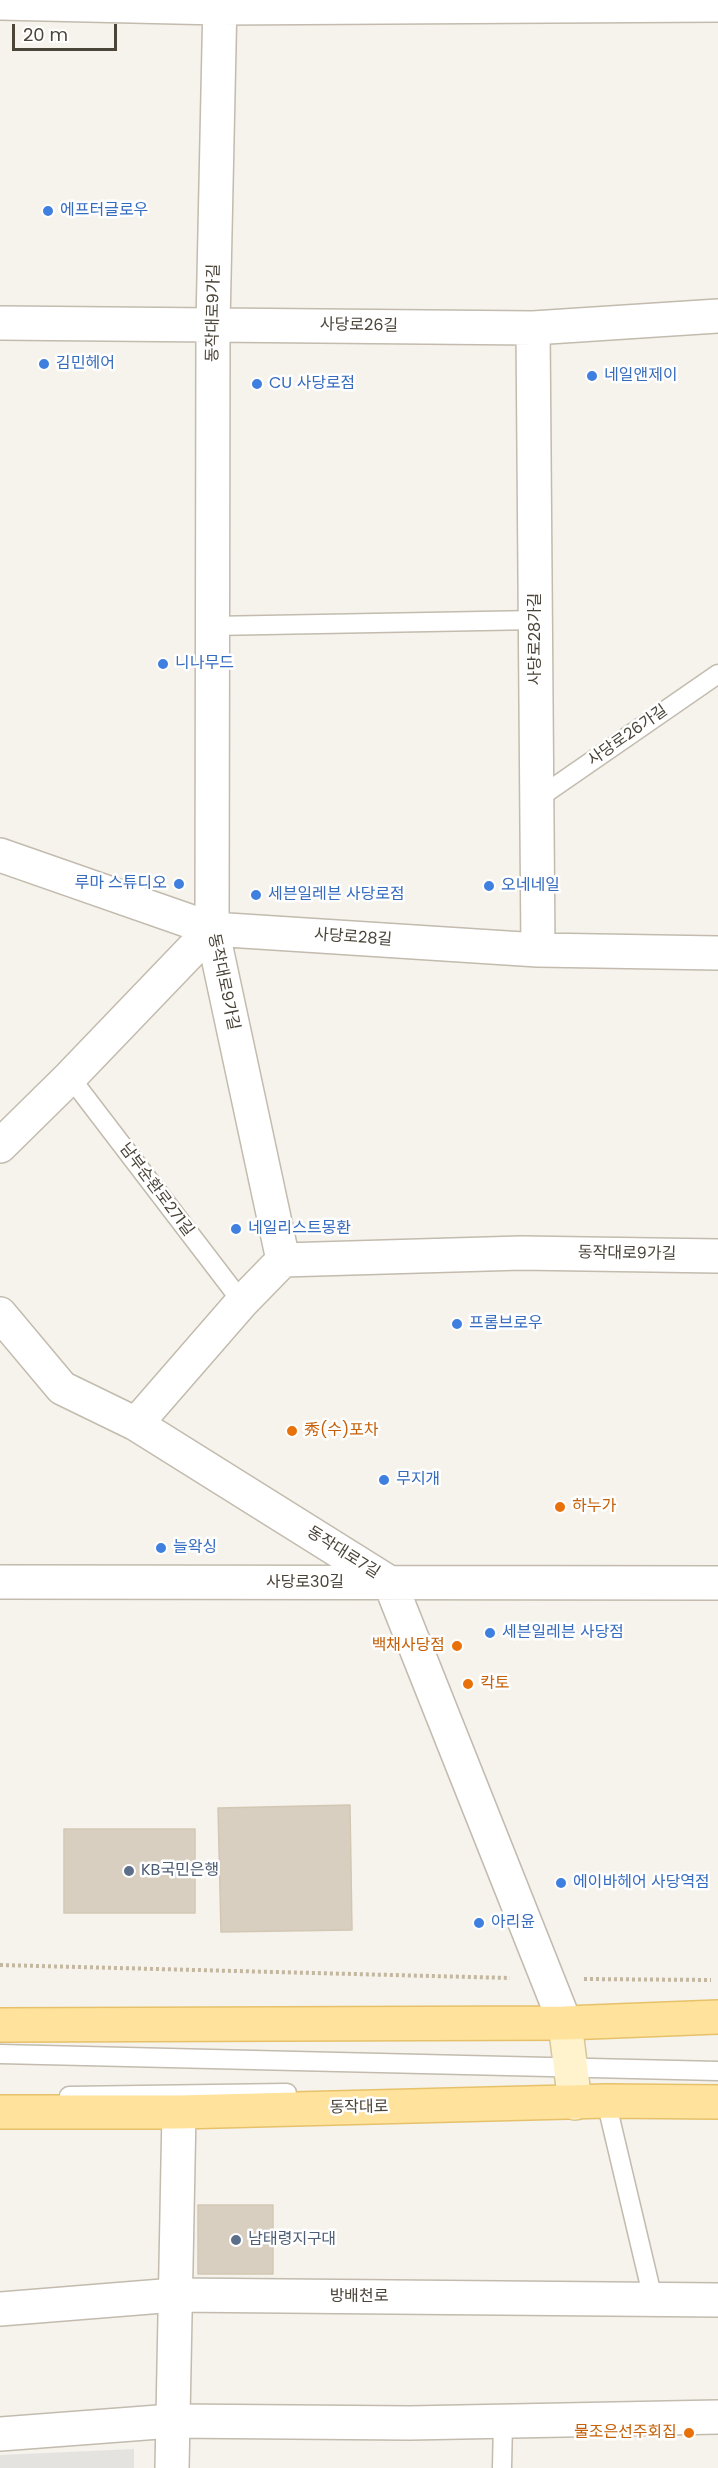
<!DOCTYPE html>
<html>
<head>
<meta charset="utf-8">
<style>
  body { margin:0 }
  #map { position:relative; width:718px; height:2468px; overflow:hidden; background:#f6f3ec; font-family:Poppins,sans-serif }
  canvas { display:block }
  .scale { position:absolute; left:12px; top:24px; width:105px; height:27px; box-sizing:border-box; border:3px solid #4b4439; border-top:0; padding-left:8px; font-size:18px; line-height:21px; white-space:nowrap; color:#4b4439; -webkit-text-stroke:4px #fff; paint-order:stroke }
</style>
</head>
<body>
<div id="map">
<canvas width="718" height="2468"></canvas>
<div class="scale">20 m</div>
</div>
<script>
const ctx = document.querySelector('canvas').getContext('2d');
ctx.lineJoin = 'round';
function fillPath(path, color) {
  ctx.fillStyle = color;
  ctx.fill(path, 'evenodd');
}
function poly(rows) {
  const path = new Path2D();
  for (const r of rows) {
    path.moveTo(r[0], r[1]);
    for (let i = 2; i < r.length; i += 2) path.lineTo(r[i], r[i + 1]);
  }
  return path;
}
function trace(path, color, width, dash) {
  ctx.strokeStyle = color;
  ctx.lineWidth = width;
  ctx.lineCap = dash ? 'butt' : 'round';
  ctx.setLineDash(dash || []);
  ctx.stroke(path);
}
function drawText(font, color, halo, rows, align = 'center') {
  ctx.font = font + ' Poppins,"Noto Sans KR",sans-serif';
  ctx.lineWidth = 5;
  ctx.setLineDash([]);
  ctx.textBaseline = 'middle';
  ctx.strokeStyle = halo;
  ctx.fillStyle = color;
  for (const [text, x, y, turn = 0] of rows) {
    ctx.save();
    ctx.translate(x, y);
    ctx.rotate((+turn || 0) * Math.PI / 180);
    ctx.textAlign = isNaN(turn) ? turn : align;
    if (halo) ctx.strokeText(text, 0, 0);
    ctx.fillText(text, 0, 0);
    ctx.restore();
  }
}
const parking = poly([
  [134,2449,134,2468,0,2468,0,2455]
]);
const building = poly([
  [350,1805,352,1930,221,1932,218,1808,350,1805],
  [64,1829,195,1829,195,1913,64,1913,64,1829],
  [198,2205,273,2205,273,2274,198,2274,198,2205]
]);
const path = poly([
  [0,1965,510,1978],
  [584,1979,711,1980]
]);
const service = poly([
  [212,626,536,620],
  [537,799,718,674],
  [70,1077,242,1302],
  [0,2054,718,2071],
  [69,2096,287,2093],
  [606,2101,653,2299],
  [502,2468,503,2421]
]);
const minor = poly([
  [220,0,213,324,212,929,283,1260],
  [0,3,220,8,718,5],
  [0,323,533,328,718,316],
  [533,328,538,950],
  [0,855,212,929,538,950,718,953],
  [0,1146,70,1077,212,929],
  [0,1314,62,1388,136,1424,390,1583,565,2023],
  [136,1424,242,1302,283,1260,521,1253,718,1256],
  [0,1582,718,1583],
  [172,2468,179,2112]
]);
const tertiary = poly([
  [0,2309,175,2295,718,2300],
  [0,2434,172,2421,410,2423,718,2417]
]);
const secondary = poly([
  [565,2023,575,2103]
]);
const primary = poly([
  [0,2025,565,2023,718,2017],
  [0,2112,179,2112,606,2101,718,2102]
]);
const markers = [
  [48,211,6,"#3f7fe0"],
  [44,364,6,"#3f7fe0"],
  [592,376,6,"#3f7fe0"],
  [257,384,6,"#3f7fe0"],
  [163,664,6,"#3f7fe0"],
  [179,884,6,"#3f7fe0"],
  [489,886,6,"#3f7fe0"],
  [256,895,6,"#3f7fe0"],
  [236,1229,6,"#3f7fe0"],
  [457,1324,6,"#3f7fe0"],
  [292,1431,6,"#e8710a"],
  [384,1480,6,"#3f7fe0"],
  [560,1507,6,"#e8710a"],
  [161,1548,6,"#3f7fe0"],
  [490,1633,6,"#3f7fe0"],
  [457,1646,6,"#e8710a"],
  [468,1684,6,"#e8710a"],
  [129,1871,6,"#5c6f8a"],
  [561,1883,6,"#3f7fe0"],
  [479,1923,6,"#3f7fe0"],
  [236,2240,6,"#5c6f8a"],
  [689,2433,6,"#e8710a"]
];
const shopNames = [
  ["에프터글로우",60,211],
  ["김민헤어",56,364],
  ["네일앤제이",604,376],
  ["CU 사당로점",269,384],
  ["니나무드",175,664],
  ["루마 스튜디오",167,884,"right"],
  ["오네네일",501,886],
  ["세븐일레븐 사당로점",268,895],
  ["네일리스트몽환",248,1229],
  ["프롬브로우",469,1324],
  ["무지개",396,1480],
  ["늘왁싱",173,1548],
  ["세븐일레븐 사당점",502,1633],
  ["에이바헤어 사당역점",573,1883],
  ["아리윤",491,1923]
];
const streetNames = [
  ["동작대로9가길",214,313,-89],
  ["사당로26길",359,326,1],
  ["사당로28가길",536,639,-90],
  ["사당로26가길",628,736,-35],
  ["사당로28길",353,938,4],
  ["동작대로9가길",223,982,78],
  ["남부순환로271길",156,1190,53],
  ["동작대로9가길",627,1254,1],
  ["동작대로7길",343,1553,32],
  ["사당로30길",305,1583],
  ["동작대로",359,2108,-1],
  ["방배천로",359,2297]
];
const foodNames = [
  ["秀(수)포차",304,1431],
  ["하누가",572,1507],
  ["백채사당점",445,1646,"right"],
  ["칵토",480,1684],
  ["물조은선주회집",677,2433,"right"]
];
const serviceNames = [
  ["KB국민은행",141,1871],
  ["남태령지구대",248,2240]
];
fillPath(parking, '#e5e3e0');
fillPath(building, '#d8cfc1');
trace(building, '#d3c7b4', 1.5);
trace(service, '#c2bbae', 21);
trace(minor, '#c2bbae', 36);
trace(tertiary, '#c2bbae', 36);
trace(secondary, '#d6c79b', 36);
trace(primary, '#e6c16a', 36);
trace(path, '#c4b79f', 4, [3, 3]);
trace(service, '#fff', 18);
trace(minor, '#fff', 33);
trace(tertiary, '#fff', 33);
trace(secondary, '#fff3cd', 33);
trace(primary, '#ffe39c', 33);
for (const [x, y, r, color] of markers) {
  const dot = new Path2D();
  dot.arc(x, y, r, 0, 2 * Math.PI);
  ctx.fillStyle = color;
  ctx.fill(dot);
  trace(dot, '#fff', 2);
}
drawText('16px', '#366cbe', '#fff', shopNames, 'left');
drawText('16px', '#4b4439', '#fff', streetNames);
drawText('16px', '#c56008', '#fff', foodNames, 'left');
drawText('16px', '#4e5e75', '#fff', serviceNames, 'left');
</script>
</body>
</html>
